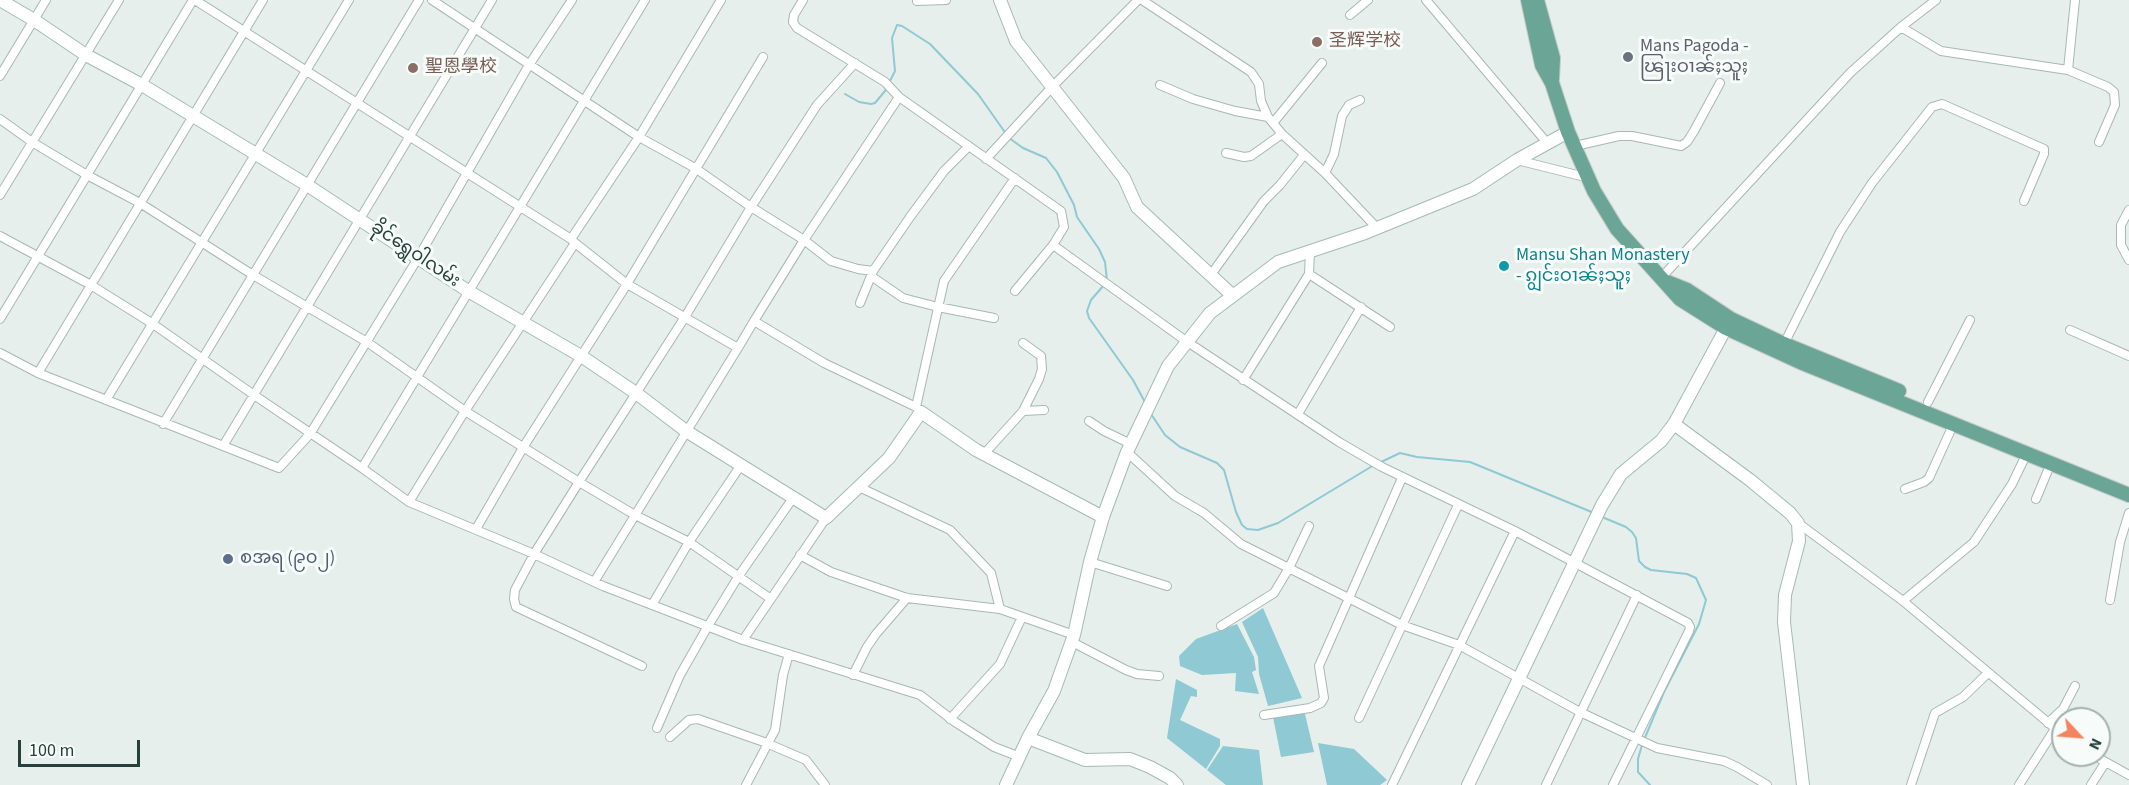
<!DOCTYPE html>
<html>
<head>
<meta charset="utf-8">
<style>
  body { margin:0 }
  #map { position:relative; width:2129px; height:785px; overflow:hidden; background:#e6efeb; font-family:"Source Sans 3",sans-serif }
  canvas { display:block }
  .north { position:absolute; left:2051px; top:707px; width:60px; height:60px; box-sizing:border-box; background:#f7fbf9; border:2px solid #a3b1ad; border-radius:50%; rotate:116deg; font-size:16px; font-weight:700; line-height:24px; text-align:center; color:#24423a }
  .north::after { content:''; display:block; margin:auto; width:21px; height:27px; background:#f4845f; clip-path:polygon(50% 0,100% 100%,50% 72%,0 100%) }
  .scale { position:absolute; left:18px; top:740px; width:122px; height:27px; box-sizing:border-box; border:3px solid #24423a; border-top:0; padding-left:8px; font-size:18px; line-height:21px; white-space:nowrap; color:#24423a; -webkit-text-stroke:4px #f7fbf9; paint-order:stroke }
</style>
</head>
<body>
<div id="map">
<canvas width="2129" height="785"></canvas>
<div class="north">N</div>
<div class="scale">100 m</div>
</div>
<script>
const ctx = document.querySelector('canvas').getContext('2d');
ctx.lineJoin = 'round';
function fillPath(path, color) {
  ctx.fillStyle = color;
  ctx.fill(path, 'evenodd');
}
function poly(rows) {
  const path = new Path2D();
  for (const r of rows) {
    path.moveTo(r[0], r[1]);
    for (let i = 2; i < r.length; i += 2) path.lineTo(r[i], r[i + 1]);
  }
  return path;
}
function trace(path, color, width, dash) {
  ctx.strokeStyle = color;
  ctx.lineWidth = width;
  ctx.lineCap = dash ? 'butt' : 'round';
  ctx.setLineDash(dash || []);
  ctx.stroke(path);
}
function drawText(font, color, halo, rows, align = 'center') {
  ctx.font = font + ' "Source Sans 3","Noto Sans SC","Noto Sans Myanmar",sans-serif';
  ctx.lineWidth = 6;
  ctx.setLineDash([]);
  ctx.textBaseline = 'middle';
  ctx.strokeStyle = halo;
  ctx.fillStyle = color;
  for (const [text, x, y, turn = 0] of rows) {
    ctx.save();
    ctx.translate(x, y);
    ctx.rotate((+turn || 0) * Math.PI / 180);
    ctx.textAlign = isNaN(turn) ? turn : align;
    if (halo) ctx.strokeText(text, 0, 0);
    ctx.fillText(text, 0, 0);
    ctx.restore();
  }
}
const water = poly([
  [1263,608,1302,698,1268,706,1259,674,1258,657,1242,622],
  [1237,624,1254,657,1256,670,1252,672,1259,694,1235,691,1236,673,1202,675,1180,666,1179,656,1196,639],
  [1176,679,1197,690,1197,697,1191,696,1180,720,1220,739,1220,746,1206,769,1167,738],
  [1304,710,1314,752,1281,757,1273,717],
  [1318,743,1354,749,1387,780,1380,785,1327,785],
  [1223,746,1259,750,1263,785,1226,785,1207,770]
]);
const stream = poly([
  [845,94,859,102,871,104,875,103,885,91,895,71,892,38,897,25,902,26,930,44,978,94,1009,138,1023,148,1046,158,1057,172,1074,205,1077,217,1099,249,1105,262,1107,281],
  [1104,285,1091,300,1087,311,1089,318,1133,380,1146,404],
  [1151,414,1165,435,1180,447,1217,463,1224,470,1236,512,1242,525,1247,529,1258,530,1278,523,1374,465],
  [1379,463,1400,453,1417,457,1470,462,1594,513],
  [1602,517,1626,527,1632,532,1636,538,1639,561,1645,567,1651,570,1687,574,1696,578,1706,600,1699,624,1664,692,1644,740],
  [1642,745,1638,759,1638,772,1650,785]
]);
const street = poly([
  [195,0,571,239],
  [432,0,639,137,695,168,751,207,804,240,899,97,1061,211,1064,227,1053,245,1015,291],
  [803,0,794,15,793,22,797,28,885,82,899,97],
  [1142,0,1251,72,1259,84,1261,101,1268,117,1282,134,1325,173,1377,228],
  [1426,0,1548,144],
  [917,1,946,0],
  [1350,15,1368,0],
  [1901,27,1941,51,2068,70,2108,87,2114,92,2115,105,2099,142],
  [2068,70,2075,0],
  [0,76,46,0],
  [1160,85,1193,99,1235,111,1268,117],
  [0,119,32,142,87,175,140,203,253,275,367,342,465,411,579,482,635,515,689,542,771,599],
  [1273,123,1322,63],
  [1575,146,1619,136,1632,136,1681,146,1687,142,1694,131,1720,83],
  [1226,153,1244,157,1251,156,1282,134],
  [986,159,1053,86,1138,0],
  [1517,160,1589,178],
  [1325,173,1334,154,1342,116,1349,105,1360,100],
  [0,195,119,0],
  [2129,210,2121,225,2121,245,2129,260],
  [0,236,91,285,153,324,254,395,362,468,409,502,534,554,603,586,743,640,920,695,955,722,994,747,1020,757],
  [575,243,571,239,639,137,721,0],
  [1053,245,1186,341,1339,442,1382,467,1515,531,1688,623,1690,627,1689,631,1613,785],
  [1310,251,1309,274,1390,327],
  [873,271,858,269,831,261,804,240,754,321,824,363,916,407,921,412],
  [871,276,903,298,938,307,994,318],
  [1210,276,1264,201,1280,185,1304,155],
  [1661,278,1850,73,1901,27,1936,0],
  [860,303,873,271,910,217,944,171,969,146],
  [0,319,193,0],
  [2070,330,2129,356],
  [1784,344,1840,232,1872,183,1932,107,1942,104,2044,149,2044,154,2024,201],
  [0,353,38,373,279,468,310,434,418,258,529,65,572,0],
  [38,373,263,0],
  [1243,380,1309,274],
  [106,400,349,0],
  [1928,402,1970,320],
  [916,407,944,281,1015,178],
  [1023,411,1044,410],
  [1298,414,1361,307],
  [1089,421,1104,431,1131,444],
  [163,424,419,0],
  [223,446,492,0],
  [1127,452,1175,496,1204,513,1241,544,1402,625,1459,645,1580,712,1657,748,1724,761,1737,767,1767,785],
  [984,454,1023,411,1039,379,1042,369,1041,356,1023,343],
  [362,468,645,0],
  [859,487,950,530,991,573,1000,609],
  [1905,489,1924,482,1929,478,1954,423],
  [2036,499,2051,463],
  [409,502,465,411,575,243,627,284,738,348,754,321],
  [1798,523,1903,601,2063,735],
  [476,529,524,446,627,284,763,57],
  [800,555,831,572,907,598,1000,609,1074,635],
  [1090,562,1167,586],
  [594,582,738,348],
  [2110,600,2120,542,2129,513],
  [1903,601,1974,542,2012,484,2027,453],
  [652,605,689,542,741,465],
  [1221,626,1274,593,1289,568,1309,526],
  [743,640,826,518],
  [1072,642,1126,670,1137,674,1159,676],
  [642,666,516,607,514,599,515,590,534,554,579,482,685,317,751,207,817,105,855,63],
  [853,675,867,647,876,634,907,598],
  [1264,715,1310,708,1321,703,1324,698,1319,666,1402,478],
  [1359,718,1458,505],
  [950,719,1000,664,1022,617],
  [2048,723,2063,709,2075,686],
  [657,728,680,675,708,626,738,577,793,498],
  [670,737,689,720,698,719,764,742,806,760,825,785],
  [2093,755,2129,775],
  [746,785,775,730,783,675,789,654],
  [1392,785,1515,531],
  [1546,785,1637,595],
  [1911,785,1935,713,1963,697,1988,673],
  [2019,785,2055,729],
  [2091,785,2105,763]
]);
const secondary = poly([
  [0,0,34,20,86,55,142,85,307,185,468,291,581,356,636,393,686,431,826,518,889,458,921,412,976,450,1103,517],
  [1000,0,1016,41,1124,178,1137,207,1232,295],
  [1674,424,1750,480,1790,513,1798,523,1799,541,1785,595,1784,622,1803,785],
  [1028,738,1085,760,1130,759,1150,767,1170,778,1177,785],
  [1006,785,1028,738,1054,691,1074,635,1090,562,1103,517,1127,452,1168,366,1210,313,1278,262,1365,233,1473,189,1517,160,1568,132],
  [1468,785,1602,505,1621,474,1661,441,1674,424,1726,328]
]);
const primary = poly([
  [1528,0,1542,65,1552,83,1568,132,1594,191,1617,229,1680,299,1726,328,1800,362,2129,495],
  [1537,0,1553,58,1552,80],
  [1667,282,1687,290,1731,319,1784,344,1899,391]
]);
const markers = [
  [1317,42,6,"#8d6e63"],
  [1628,57,6,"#6b7280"],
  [413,68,6,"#8d6e63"],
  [1504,266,6,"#0f9aa8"],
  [228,559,6,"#5c6f8a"]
];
const educationNames = [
  ["圣辉学校",1329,42],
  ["聖恩學校",425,68]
];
const worshipNames = [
  ["Mans Pagoda -",1640,47],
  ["ၽြႃးဝၢၼ်ႈသူႈ",1640,68]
];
const streetNames = [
  ["ခိုင်ရွှေဝါလမ်း",415,255,34]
];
const cultureNames = [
  ["Mansu Shan Monastery",1516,256],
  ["- ၵျွင်းဝၢၼ်ႈသူႈ",1516,277]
];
const serviceNames = [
  ["စအရ (၉၀၂)",240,559]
];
fillPath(water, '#8ec9d4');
trace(stream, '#8ec9d4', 2);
trace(street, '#a8b8b2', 10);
trace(secondary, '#a4bbb3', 14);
trace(primary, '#c2cac8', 16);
trace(street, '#fff', 8);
trace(secondary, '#fff', 12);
trace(primary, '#6aa596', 14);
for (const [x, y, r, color] of markers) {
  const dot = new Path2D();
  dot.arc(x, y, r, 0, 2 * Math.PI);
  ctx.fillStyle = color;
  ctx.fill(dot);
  trace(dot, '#f7fbf9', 2);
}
drawText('18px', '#785e54', '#f7fbf9', educationNames, 'left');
drawText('18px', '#5b616d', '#f7fbf9', worshipNames, 'left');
drawText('18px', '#24423a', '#f7fbf9', streetNames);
drawText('18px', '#0d838f', '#f7fbf9', cultureNames, 'left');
drawText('18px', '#4e5e75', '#f7fbf9', serviceNames, 'left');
</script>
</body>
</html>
